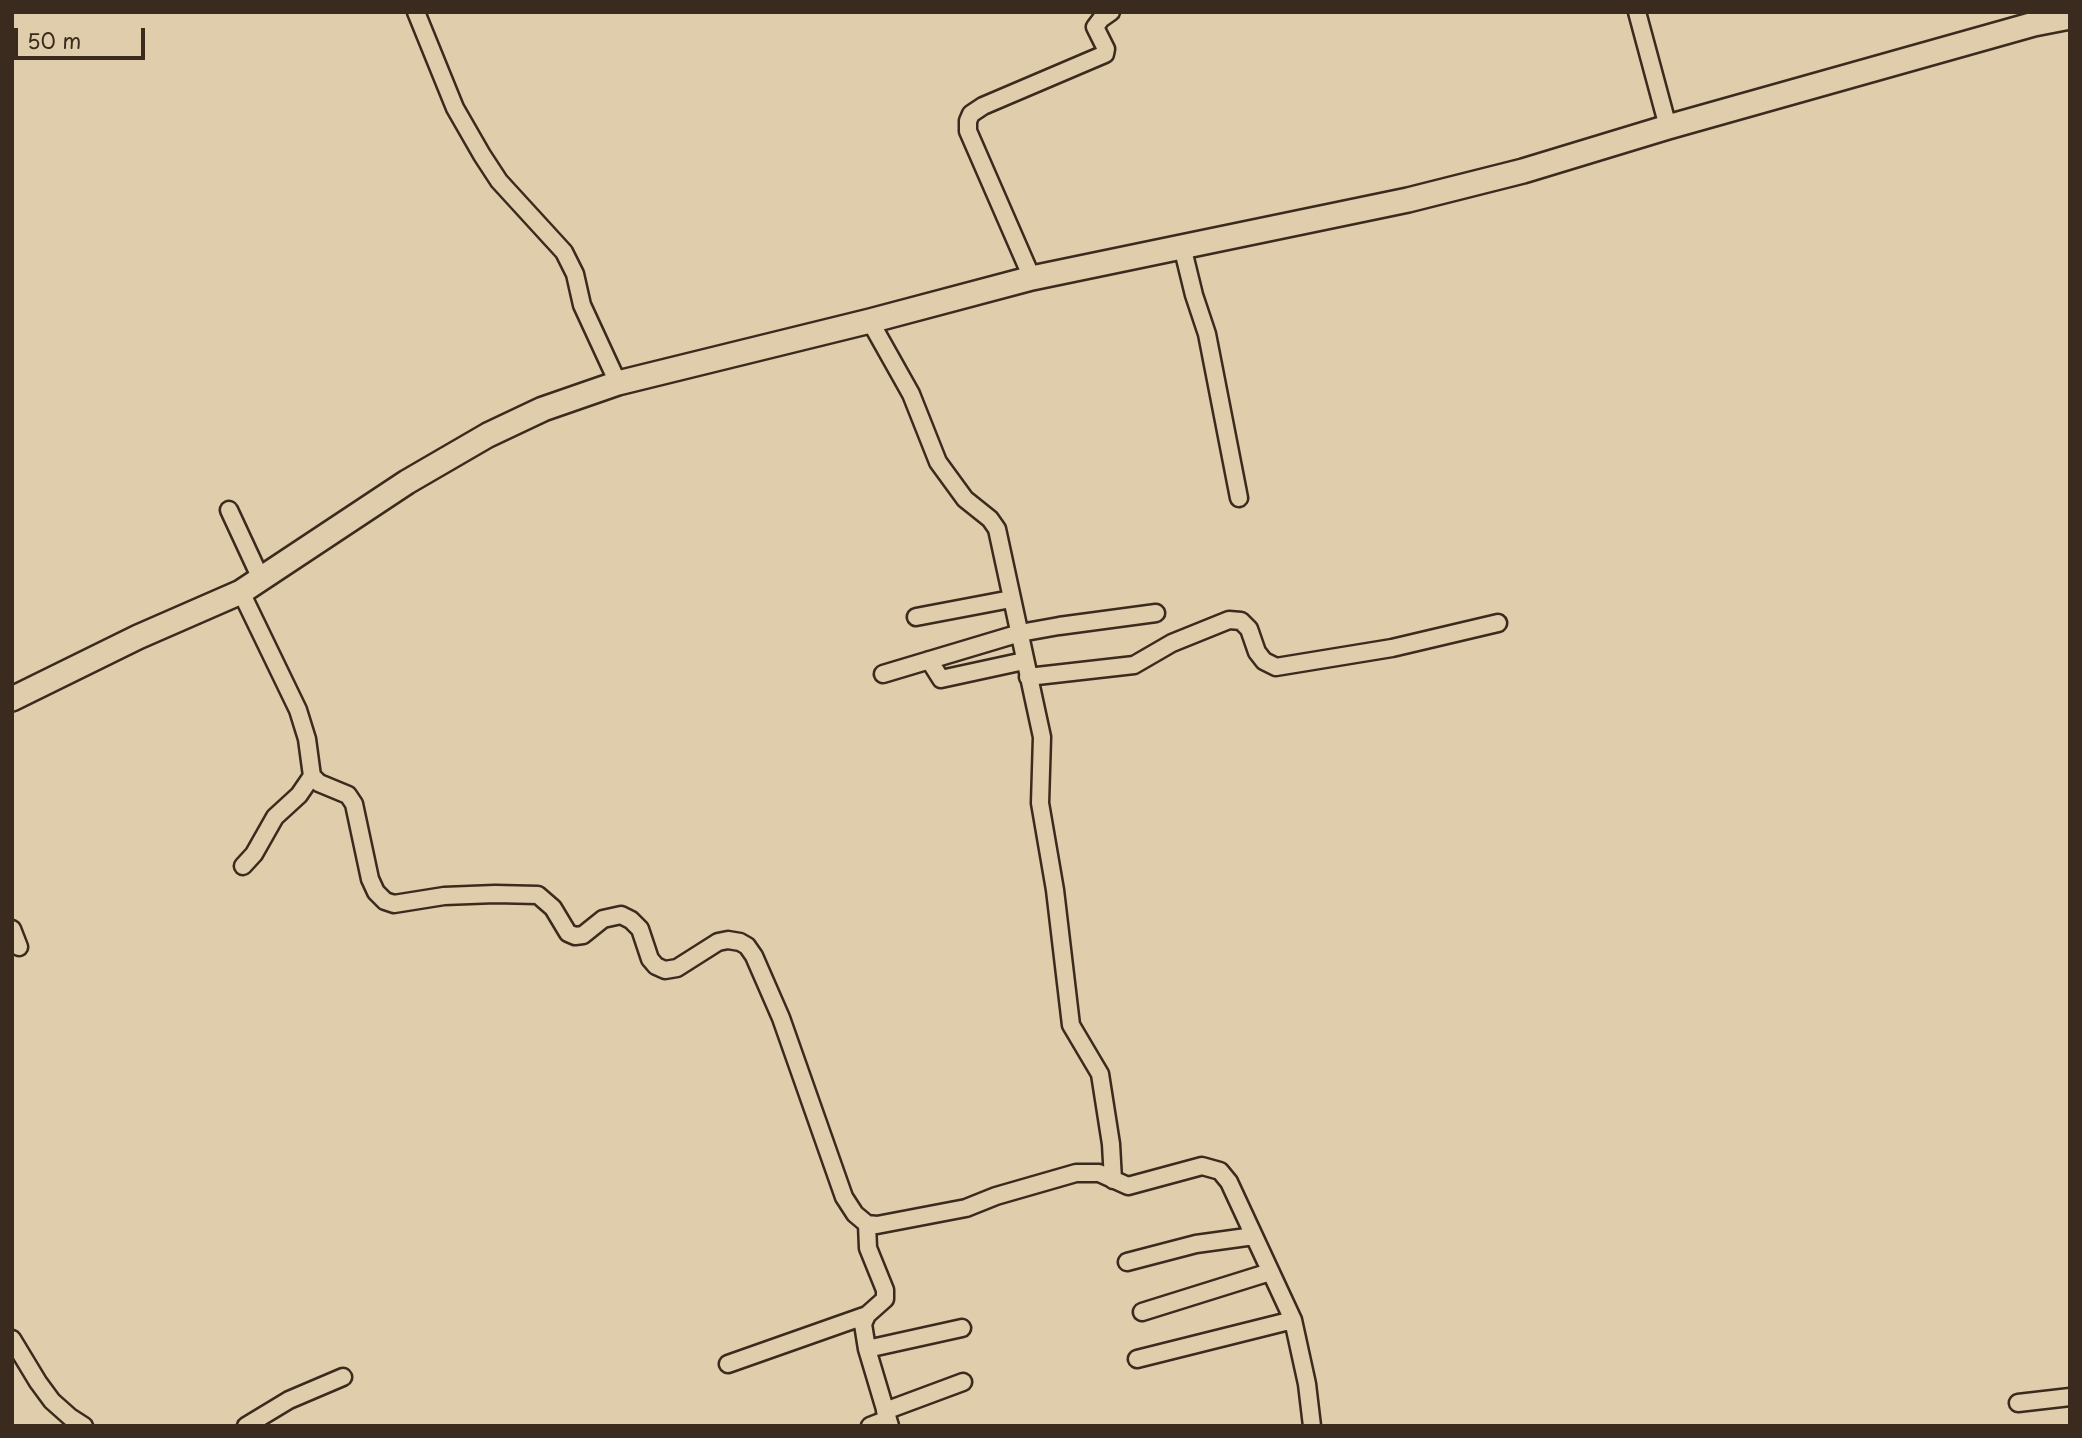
<!DOCTYPE html>
<html>
<head>
<meta charset="utf-8">
<style>
  body { margin:0 }
  #map { position:relative; width:2082px; height:1438px; overflow:hidden; background:#dfcdab; font-family:"Playpen Sans",sans-serif }
  canvas { display:block }
  .frame { position:absolute; inset:0; border:14px solid #3b2a1e; pointer-events:none }
  .scale { position:absolute; left:14px; top:28px; width:131px; height:32px; box-sizing:border-box; border:4px solid #3b2a1e; border-top:0; padding-left:9px; font-size:21px; line-height:24px; white-space:nowrap; color:#3b2a1e; -webkit-text-stroke:5px #dfcdab; paint-order:stroke }
</style>
</head>
<body>
<div id="map">
<canvas width="2082" height="1438"></canvas>
<div class="frame"></div>
<div class="scale">50 m</div>
</div>
<script>
const ctx = document.querySelector('canvas').getContext('2d');
ctx.lineJoin = 'round';
function poly(rows) {
  const path = new Path2D();
  for (const r of rows) {
    path.moveTo(r[0], r[1]);
    for (let i = 2; i < r.length; i += 2) path.lineTo(r[i], r[i + 1]);
  }
  return path;
}
function trace(path, color, width, dash) {
  ctx.strokeStyle = color;
  ctx.lineWidth = width;
  ctx.lineCap = dash ? 'butt' : 'round';
  ctx.setLineDash(dash || []);
  ctx.stroke(path);
}
const minor = poly([
  [416,12,455,108,482,155,499,181,564,252,575,274,582,305,618,383],
  [1637,12,1668,127],
  [1182,246,1194,295,1207,334,1239,498],
  [1032,278,968,131,968,121,971,114,983,106,1105,54,1106,49,1095,27,1101,19,1111,12],
  [870,321,911,394,938,462,965,499,990,519,997,529,1042,737,1040,803,1055,890,1071,1025,1100,1074,1111,1144,1113,1180],
  [229,510,261,579],
  [241,592,298,710,307,739,312,776,319,783,348,795,354,804,370,879,376,892,385,901,394,904,444,896,495,894,538,895,553,908,568,933,575,936,583,935,603,919,621,915,631,920,640,929,650,959,656,966,665,970,677,968,718,942,728,940,740,942,747,946,754,956,781,1018,844,1197,855,1214,867,1224,877,1225,966,1208,996,1196,1076,1173,1099,1173,1128,1186,1202,1166,1220,1171,1229,1182,1293,1320,1307,1384,1312,1426],
  [916,617,1011,599],
  [929,660,941,679,1024,661],
  [883,674,1020,633,1059,626,1156,613],
  [1028,677,1134,665,1172,643,1229,620,1241,621,1249,629,1257,652,1264,661,1276,667,1392,648,1498,623],
  [243,866,254,854,275,817,299,795,312,776],
  [12,929,19,947],
  [867,1224,868,1248,885,1290,885,1299,867,1315,863,1324,867,1349,890,1426],
  [1127,1262,1196,1244,1254,1236],
  [1142,1312,1270,1272],
  [12,1339,38,1382,52,1401,70,1417,84,1426],
  [867,1349,962,1328],
  [1137,1359,1293,1320],
  [728,1364,867,1315],
  [2018,1403,2070,1397],
  [885,1411,963,1382],
  [246,1426,289,1400,343,1377],
  [870,1426,888,1419]
]);
const secondary = poly([
  [12,699,138,637,241,592,407,482,488,435,543,409,618,383,870,321,1032,278,1408,200,1523,171,1668,127,2034,24,2070,17]
]);
trace(minor, '#3b2a1e', 21);
trace(secondary, '#3b2a1e', 28);
trace(minor, '#dfcdab', 16);
trace(secondary, '#dfcdab', 23);
</script>
</body>
</html>
